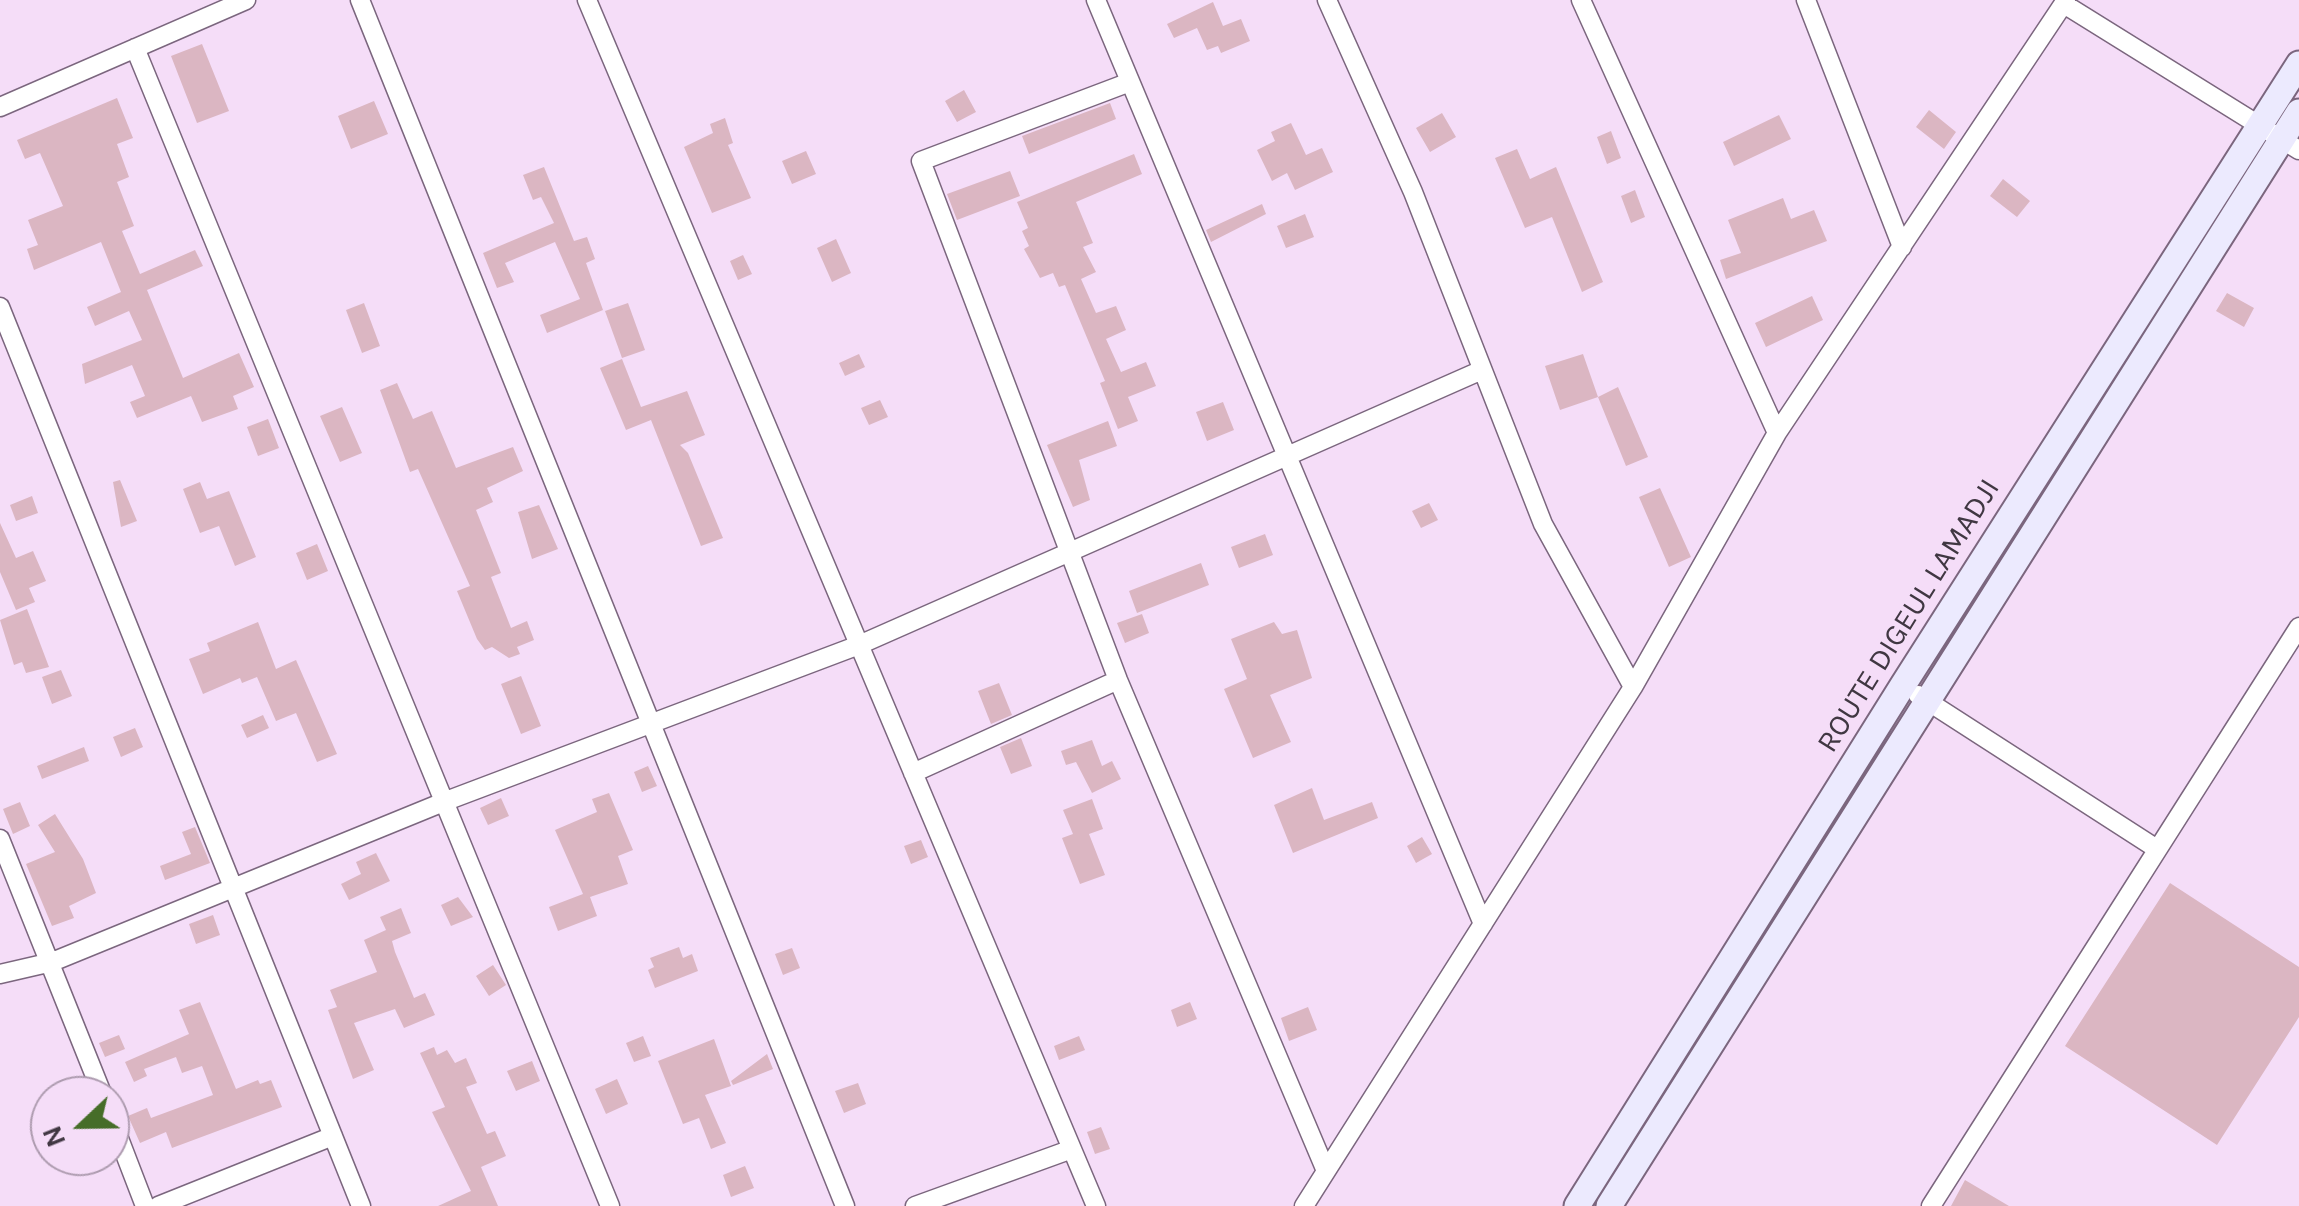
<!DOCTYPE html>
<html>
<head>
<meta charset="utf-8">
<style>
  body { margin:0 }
  #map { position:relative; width:2299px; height:1206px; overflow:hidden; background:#f5ddf8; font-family:Karla,sans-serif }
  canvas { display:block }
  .north { position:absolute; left:30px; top:1076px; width:100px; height:100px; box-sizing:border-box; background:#f5ddf8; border:2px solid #ad9baf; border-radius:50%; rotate:248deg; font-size:28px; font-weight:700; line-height:40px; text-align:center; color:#403742 }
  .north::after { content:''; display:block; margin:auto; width:35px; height:45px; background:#466d29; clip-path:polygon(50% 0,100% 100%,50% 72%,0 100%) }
</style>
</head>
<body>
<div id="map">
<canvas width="2299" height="1206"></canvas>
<div class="north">N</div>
</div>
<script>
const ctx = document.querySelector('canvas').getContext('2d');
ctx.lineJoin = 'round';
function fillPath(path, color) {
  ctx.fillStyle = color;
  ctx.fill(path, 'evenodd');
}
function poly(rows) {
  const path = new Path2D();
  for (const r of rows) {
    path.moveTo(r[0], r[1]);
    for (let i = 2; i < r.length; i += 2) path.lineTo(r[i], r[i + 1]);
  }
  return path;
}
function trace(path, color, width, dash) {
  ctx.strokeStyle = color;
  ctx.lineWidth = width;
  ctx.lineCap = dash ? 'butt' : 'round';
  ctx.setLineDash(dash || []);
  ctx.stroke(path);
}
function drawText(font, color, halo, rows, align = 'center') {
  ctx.font = font + ' Karla,sans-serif';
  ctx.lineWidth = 8;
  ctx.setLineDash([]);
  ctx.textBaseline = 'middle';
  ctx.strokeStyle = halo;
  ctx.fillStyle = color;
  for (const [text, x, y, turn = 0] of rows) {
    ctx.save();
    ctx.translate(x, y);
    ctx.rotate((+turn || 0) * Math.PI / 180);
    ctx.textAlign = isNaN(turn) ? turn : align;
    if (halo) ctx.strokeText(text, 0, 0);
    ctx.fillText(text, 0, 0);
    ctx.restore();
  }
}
const building = poly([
  [1213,2,1223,26,1241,19,1250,41,1221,53,1218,46,1207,50,1197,28,1174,38,1167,24],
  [202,44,229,111,197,123,171,56],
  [964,90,976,112,957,122,945,101],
  [117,98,133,138,117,144,129,177,117,182,134,226,122,231,140,274,195,250,203,266,147,290,183,378,239,353,254,387,233,396,238,409,202,422,191,396,137,418,130,402,145,396,132,365,85,384,82,364,142,340,129,311,95,326,87,307,121,292,101,242,34,270,27,249,38,245,28,220,63,206,40,153,25,159,17,140],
  [374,101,388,134,351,149,338,116],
  [1110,103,1116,119,1029,154,1022,136],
  [1929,110,1956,132,1944,149,1916,127],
  [1442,113,1456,137,1430,152,1416,128],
  [1779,115,1791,139,1734,166,1723,142],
  [725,118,733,143,728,145,751,198,712,213,684,147,713,133,710,124],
  [1291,123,1306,155,1322,148,1333,172,1295,190,1287,173,1272,181,1257,150,1275,141,1271,132],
  [1611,131,1621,158,1607,164,1597,137],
  [1517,149,1530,179,1556,167,1603,282,1582,292,1552,217,1525,228,1495,158],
  [806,151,816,174,792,184,782,161],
  [1134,154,1142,174,1076,202,1093,243,1083,247,1096,272,1081,279,1096,313,1116,306,1126,330,1106,339,1121,372,1146,362,1156,386,1128,397,1138,421,1118,429,1100,383,1105,381,1065,285,1059,287,1053,273,1040,278,1024,249,1029,246,1022,231,1028,228,1017,202],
  [544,167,574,241,587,237,595,259,586,263,603,310,547,333,540,315,580,299,555,242,505,263,514,282,497,288,483,253,554,223,541,197,533,200,523,175],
  [1010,171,1020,196,957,220,947,194],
  [2003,179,2030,201,2017,217,1990,196],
  [1635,190,1645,217,1631,223,1621,196],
  [1783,198,1791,219,1814,210,1827,241,1726,279,1720,260,1741,253,1728,220],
  [1262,204,1266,214,1211,242,1206,230],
  [1305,214,1314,237,1286,248,1277,226],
  [836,239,851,273,832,282,817,248],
  [743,255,752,274,738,280,730,261],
  [2227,293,2254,308,2244,327,2216,311],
  [1812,296,1823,320,1766,347,1755,323],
  [364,303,380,346,362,353,346,310],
  [628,303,645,350,622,358,605,311],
  [859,354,865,367,845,376,839,363],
  [1583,354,1598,397,1560,410,1545,366],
  [622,359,641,407,687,391,705,435,680,445,688,453,723,538,701,546,651,420,626,430,600,368],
  [397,383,413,419,432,411,456,468,513,447,523,471,487,488,493,502,476,510,501,573,491,577,511,628,527,621,534,640,517,647,520,654,509,658,492,647,485,650,477,639,457,591,470,586,418,469,410,472,380,390],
  [1618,387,1648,457,1626,466,1598,397],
  [880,400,888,417,869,425,861,408],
  [1223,402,1234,430,1207,441,1196,412],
  [342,407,362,453,340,462,320,416],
  [268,419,279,448,258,456,247,427],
  [1108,421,1117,446,1079,460,1090,500,1073,507,1047,445],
  [120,480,137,521,121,527,113,482],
  [200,482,207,499,229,491,256,557,235,566,219,526,200,533,183,489],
  [1660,488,1691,557,1669,567,1639,497],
  [32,496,38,513,16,521,10,505],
  [1429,503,1438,520,1421,528,1412,511],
  [539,505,558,549,532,559,518,512],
  [0,523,16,558,33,551,46,581,29,588,35,602,16,610,0,572],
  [1265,534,1273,555,1239,568,1231,547],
  [317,544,328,571,307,580,296,553],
  [1201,563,1209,585,1137,613,1129,591],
  [27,609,49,667,26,673,22,662,14,665,0,620],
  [1142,614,1149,633,1125,643,1117,623],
  [258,622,276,669,296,660,337,754,317,762,296,713,276,721,257,677,242,683,240,678,203,694,189,659,210,651,207,643],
  [1274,622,1282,634,1297,630,1312,678,1270,695,1291,742,1253,758,1224,689,1247,679,1231,639],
  [61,670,72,696,52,704,42,677],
  [521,676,541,726,521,734,501,684],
  [999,683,1012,715,991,724,978,691],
  [263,715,269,728,247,738,241,725],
  [135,728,143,747,121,757,113,737],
  [1021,738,1032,766,1011,774,1000,747],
  [1092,740,1102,766,1112,761,1121,779,1092,793,1076,762,1066,765,1061,751],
  [84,747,89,761,42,779,37,766],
  [648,766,657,786,642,792,634,772],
  [1312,788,1324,820,1372,802,1378,818,1293,853,1274,805],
  [609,793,633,850,618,856,628,884,590,897,597,916,558,931,549,907,583,894,555,830,597,812,592,799],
  [501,798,509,816,488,825,480,808],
  [1092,799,1103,829,1089,834,1105,875,1080,884,1062,838,1073,834,1063,810],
  [20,802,30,826,13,834,3,809],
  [55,814,83,859,96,893,69,906,74,918,52,926,26,864,55,852,38,825],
  [195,827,210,863,165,880,160,866,191,854,182,832],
  [1422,837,1432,854,1416,863,1407,846],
  [921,840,928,857,911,864,904,846],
  [376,853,390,881,349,900,341,884,361,874,356,862],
  [2170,883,2299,967,2299,1017,2217,1145,2065,1046],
  [458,897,473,917,451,926,441,905],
  [401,908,411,933,392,941,395,952,414,998,425,993,435,1015,404,1028,395,1009,354,1023,374,1070,353,1079,328,1010,337,1007,330,990,377,972,364,940,386,930,380,917],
  [213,915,220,935,196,944,189,924],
  [679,947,683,958,692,954,698,971,655,988,648,970,654,967,650,958],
  [792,948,800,968,783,975,775,954],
  [493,965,506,985,489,996,476,976],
  [200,1002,236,1089,258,1080,260,1084,271,1080,282,1107,172,1148,166,1132,140,1143,128,1116,147,1108,151,1118,213,1095,202,1066,182,1073,176,1057,144,1069,147,1076,134,1082,125,1062,189,1034,179,1010],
  [1190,1002,1197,1019,1177,1027,1171,1010],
  [1308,1007,1317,1030,1289,1041,1281,1018],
  [119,1035,125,1049,105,1057,99,1043],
  [643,1036,651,1056,634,1062,626,1043],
  [1079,1036,1085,1050,1059,1060,1054,1046],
  [714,1039,731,1086,705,1095,726,1143,711,1149,699,1118,683,1124,658,1061],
  [434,1047,437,1055,447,1050,455,1063,466,1058,477,1083,466,1087,487,1134,495,1131,506,1156,481,1167,498,1206,438,1206,471,1191,432,1112,445,1107,420,1053],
  [767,1054,773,1069,733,1085,731,1081],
  [532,1061,540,1081,516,1091,507,1071],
  [617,1079,628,1104,606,1114,595,1089],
  [858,1083,866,1104,844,1113,835,1091],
  [1101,1127,1110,1149,1095,1154,1087,1132],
  [745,1166,754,1188,731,1197,723,1175],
  [1965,1180,2009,1206,1951,1206]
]);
const minor = poly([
  [360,0,845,1206],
  [587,0,1096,1206],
  [1096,0,1483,924],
  [1327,0,1413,192,1543,524,1633,687],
  [1581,0,1777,433],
  [1806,0,1902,247],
  [2064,4,2299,150],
  [135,48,610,1206],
  [1130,82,921,161,1118,680,1326,1171],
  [0,107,246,0],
  [0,307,361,1206],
  [1918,695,2157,849],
  [913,773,1118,680],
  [0,839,103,1096],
  [0,974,52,962,446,801,859,645,1482,370],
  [110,1115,145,1206],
  [158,1206,333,1136],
  [915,1206,1072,1149],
  [1304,1206,1633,687,1777,433,2066,0],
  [1931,1206,2299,627]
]);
const secondary = poly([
  [1577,1206,1903,685,2299,64],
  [1609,1206,2299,112]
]);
const streetNames = [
  ["ROUTE DIGEUL LAMADJI",1909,616,-58]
];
fillPath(building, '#dbb6c2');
trace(minor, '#7b667e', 21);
trace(secondary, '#7b667e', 29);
trace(minor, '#fff', 18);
trace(secondary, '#eceafe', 25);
drawText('30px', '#403742', '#f5ddf8', streetNames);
</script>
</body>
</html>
